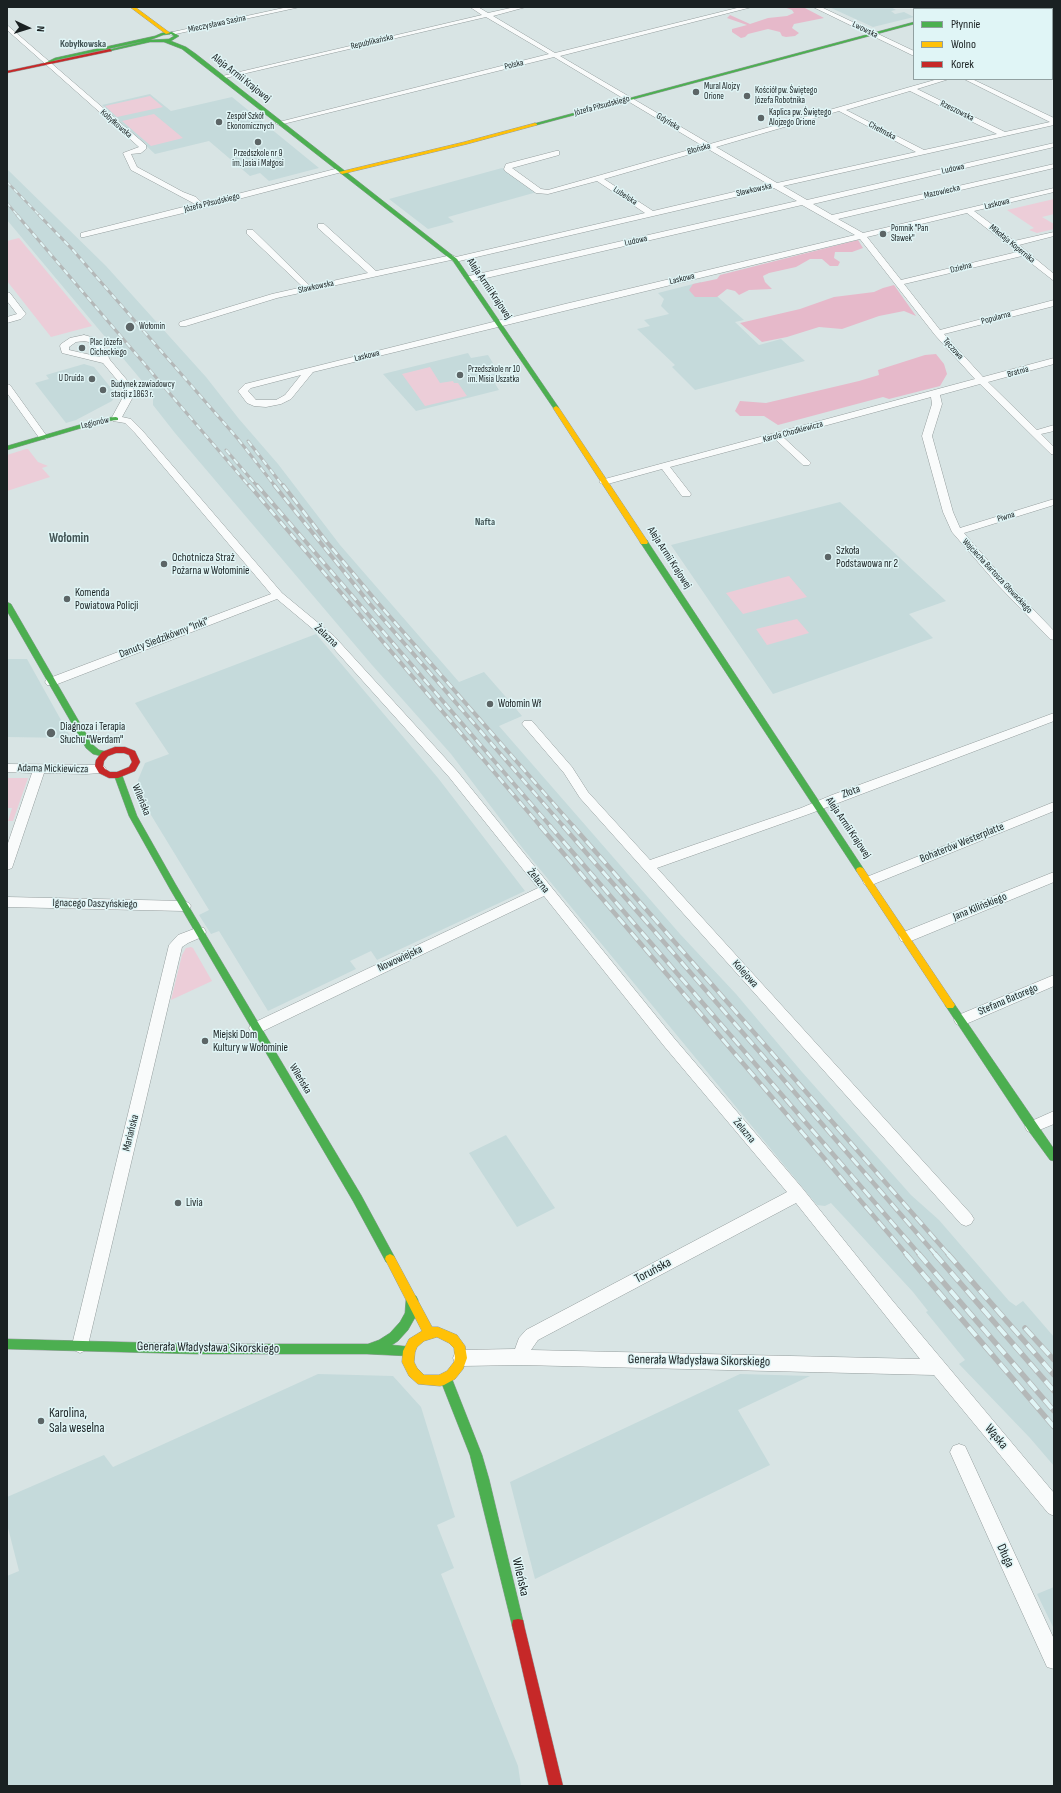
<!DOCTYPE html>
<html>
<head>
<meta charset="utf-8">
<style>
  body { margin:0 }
  #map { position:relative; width:1061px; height:1793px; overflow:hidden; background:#d8e4e4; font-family:"Sofia Sans Condensed",sans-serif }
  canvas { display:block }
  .frame { position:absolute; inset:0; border:8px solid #1a2122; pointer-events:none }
  .legend { position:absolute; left:913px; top:8px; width:140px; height:72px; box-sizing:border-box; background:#e0f5f6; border:1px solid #91a0a1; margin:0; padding:5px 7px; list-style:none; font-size:12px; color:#1a2122 }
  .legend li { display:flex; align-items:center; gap:8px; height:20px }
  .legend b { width:20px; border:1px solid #91a0a1 }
  .north { position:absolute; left:8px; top:8px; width:40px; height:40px; -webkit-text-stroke:3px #e0f5f6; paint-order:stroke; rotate:94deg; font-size:11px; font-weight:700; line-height:16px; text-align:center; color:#1a2122 }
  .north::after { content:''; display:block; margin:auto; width:14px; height:18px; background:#1a2122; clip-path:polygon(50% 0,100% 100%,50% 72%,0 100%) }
</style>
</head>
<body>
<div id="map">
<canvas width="1061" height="1793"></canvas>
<div class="frame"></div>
<ul class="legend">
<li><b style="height:5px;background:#4caf50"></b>Płynnie</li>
<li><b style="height:5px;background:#ffc107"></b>Wolno</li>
<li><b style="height:5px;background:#c62828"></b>Korek</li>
</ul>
<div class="north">N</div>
</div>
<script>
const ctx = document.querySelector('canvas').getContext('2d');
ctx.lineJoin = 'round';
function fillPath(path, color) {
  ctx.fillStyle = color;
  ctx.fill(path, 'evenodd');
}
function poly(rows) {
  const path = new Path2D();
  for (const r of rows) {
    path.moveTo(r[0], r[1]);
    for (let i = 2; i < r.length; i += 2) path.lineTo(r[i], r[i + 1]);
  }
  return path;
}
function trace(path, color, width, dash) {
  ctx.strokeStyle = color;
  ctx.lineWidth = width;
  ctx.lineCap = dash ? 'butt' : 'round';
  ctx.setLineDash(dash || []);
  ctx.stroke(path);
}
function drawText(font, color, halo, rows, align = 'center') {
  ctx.font = font + ' "Sofia Sans Condensed",sans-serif';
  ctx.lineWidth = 3;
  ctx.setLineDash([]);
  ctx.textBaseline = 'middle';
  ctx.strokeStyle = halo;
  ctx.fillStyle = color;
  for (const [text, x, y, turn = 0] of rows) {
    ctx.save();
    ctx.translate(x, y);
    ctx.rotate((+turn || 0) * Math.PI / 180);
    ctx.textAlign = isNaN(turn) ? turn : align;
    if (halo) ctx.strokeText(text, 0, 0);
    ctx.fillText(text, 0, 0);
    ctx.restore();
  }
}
const built = poly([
  [829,7,891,7,896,10,891,11,895,14,904,12,914,17,873,27],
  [150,94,171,111,232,97,319,168,269,181,260,173,250,176,209,141,155,154,102,105],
  [502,168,537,192,448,217,454,222,428,229,389,199],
  [7,169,106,266,206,377,239,419,278,464,340,545,459,682,484,672,512,704,522,716,499,726,680,934,736,994,802,1072,911,1195,939,1220,1009,1301,1016,1306,1023,1301,1054,1337,1054,1466,1030,1438,959,1364,965,1360,926,1312,928,1311,913,1292,831,1203,825,1206,817,1205,524,850,451,754,372,665,175,433,153,405,153,394,7,220],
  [701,282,744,320,735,322,759,345,781,339,805,361,695,390,672,367,675,365,637,329,650,326,644,320,669,314,661,306,664,299,658,293],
  [468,353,471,358,488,355,501,376,492,379,499,390,416,411,383,374],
  [84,364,94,367,116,394,112,401,76,420,66,423,35,383,49,379,46,375],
  [840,502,946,601,909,614,933,638,773,694,671,545],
  [316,634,438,778,525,891,377,960,371,951,350,961,356,969,268,1011,219,931,211,934,199,915,209,910,140,797,138,780,145,763,169,754,135,703],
  [7,659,27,659,71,738,7,737],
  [506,1135,555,1208,517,1227,469,1153],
  [318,1374,393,1376,421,1407,455,1517,437,1525,454,1568,441,1574,518,1766,521,1786,7,1786,7,1576,19,1571,7,1524,7,1497,104,1455,113,1467],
  [740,1374,810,1376,738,1410,770,1465,535,1579,510,1482],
  [1054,1587,1054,1629,1037,1594]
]);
const green = poly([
  [150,96,163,107,117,117,105,106],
  [154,114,183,138,151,146,122,121],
  [1054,199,1054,214,1042,217,1054,224,1054,229,1037,233,1029,230,1034,228,1007,210],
  [19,238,92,326,51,337,7,281,7,241],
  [430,367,440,383,453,381,454,383,458,383,467,396,425,406,402,374],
  [26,449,28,449,38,462,48,466,42,468,50,477,7,491,7,455],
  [789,576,807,597,743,614,726,593],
  [797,619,809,633,767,645,756,629],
  [7,778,28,778,13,821,8,821,12,808,7,808],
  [191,947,193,948,212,981,171,1000,182,955,186,948]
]);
const forest = poly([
  [784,7,803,7,824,18,794,24,792,28,799,33,795,36,786,37,782,36,780,32,768,29,748,34,745,37,741,38,732,32,732,29,747,25,727,18,730,15,750,24,768,18,787,16,794,13,792,10],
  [858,240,863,248,852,252,835,252,834,258,840,262,838,266,830,266,822,259,810,259,796,267,769,273,763,276,765,282,772,289,749,290,739,295,735,291,727,289,717,297,695,297,689,290,693,284,717,279,720,275],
  [894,285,916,316,904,311,879,316,842,329,819,327,787,337,762,342,740,323,800,309,834,297,874,292,883,288],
  [936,354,944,364,947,374,940,386,889,399,883,397,778,425,764,416,740,416,735,411,740,401,766,403,859,381,879,375,878,370,925,355]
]);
const street = poly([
  [288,7,300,7,171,35,168,33,288,7],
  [470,7,478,7,488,13,515,7,526,7,493,16,555,53,741,7,752,7,560,56,710,144,938,79,949,79,917,89,1005,132,1050,122,964,79,972,79,1054,118,1054,125,783,186,807,200,1054,143,1054,147,813,204,832,215,1054,164,1054,168,838,219,863,233,1054,188,1054,192,974,211,1014,241,1054,232,1054,236,1019,245,1054,274,1054,281,1022,256,904,284,940,330,1054,300,1054,306,944,334,983,377,1054,358,1054,364,988,382,1037,430,1054,425,1054,431,1041,434,1054,447,1054,455,1051,454,980,384,940,395,942,404,932,436,953,512,960,528,1054,499,1054,505,964,533,1004,579,1054,631,1054,640,1050,639,996,583,952,532,943,512,922,436,932,404,931,397,783,437,809,461,811,463,809,465,803,465,775,439,670,467,691,494,690,496,682,496,662,469,604,485,599,482,601,480,975,379,935,335,860,239,313,372,291,399,281,404,266,407,254,406,247,403,238,391,245,384,565,304,855,235,802,205,469,282,465,279,469,276,797,201,774,188,455,262,451,260,277,298,186,326,180,326,179,324,180,322,272,294,303,287,247,234,247,230,253,230,310,286,368,273,318,228,318,224,324,224,376,271,452,255,456,257,645,213,597,181,548,194,536,193,505,171,504,169,506,164,556,151,559,151,559,155,512,168,541,189,548,190,703,146,554,57,279,125,275,123,549,54,486,17,221,79,218,77,482,15,470,7],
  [910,91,997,134,924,150,846,110,910,91],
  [839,111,916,152,777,183,716,147,839,111],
  [708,149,768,184,653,211,604,179,708,149],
  [967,213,1017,252,901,280,867,237,967,213],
  [301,375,285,395,276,400,256,400,248,391,251,388,301,375],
  [813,7,821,7,914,51,914,56,813,7],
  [7,25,146,145,146,149,141,153,131,154,137,167,183,192,196,197,202,203,339,168,343,170,342,172,204,208,84,237,81,237,81,233,195,204,131,170,123,153,139,147,7,30,7,25],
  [1052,47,1054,47,1054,51,1052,51,1052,47],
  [7,292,10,293,26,314,21,319,7,323,7,317,17,314,7,301,7,292],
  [84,335,95,338,102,344,110,360,132,386,134,391,133,397,122,417,131,419,141,429,282,593,334,636,457,771,674,1038,803,1189,892,1300,1054,1493,1054,1516,1048,1513,934,1375,521,1365,461,1366,455,1363,453,1358,455,1353,461,1350,515,1349,519,1338,526,1330,787,1192,664,1046,544,896,261,1032,256,1034,251,1032,249,1028,251,1024,538,888,449,777,326,640,277,599,55,685,47,685,45,682,47,679,271,594,135,433,125,423,113,421,111,419,123,397,124,391,123,387,103,363,62,353,60,346,61,344,70,338,84,335],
  [84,341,89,342,95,347,100,357,69,350,69,347,76,342,84,341],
  [796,1203,920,1359,531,1350,538,1340,796,1203],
  [7,384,10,385,46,435,48,437,46,439,40,439,7,393,7,384],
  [1054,713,1054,721,809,814,657,868,971,1214,974,1219,971,1224,966,1226,961,1224,580,798,564,773,522,724,524,721,532,721,572,767,588,792,650,860,801,808,832,795,1054,713],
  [7,764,100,765,104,766,106,769,104,772,100,773,86,774,44,773,13,865,12,868,7,870,7,846,32,773,7,772,7,764],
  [1054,802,1054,811,874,884,869,886,864,884,863,881,864,878,1054,802],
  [1054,872,1054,882,911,941,906,942,901,941,899,937,901,933,1054,872],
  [7,897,184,901,189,903,191,906,189,909,184,911,7,907,7,897],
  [199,927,204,928,206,932,204,936,188,943,182,947,88,1345,86,1350,80,1353,74,1350,72,1345,169,945,178,935,199,927],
  [1054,975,1054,986,966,1024,961,1026,956,1024,954,1020,956,1016,1054,975],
  [1054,1111,1054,1124,1032,1133,1027,1131,1025,1127,1027,1123,1054,1111],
  [959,1444,965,1446,1054,1639,1054,1669,1047,1667,1001,1566,950,1452,953,1446,959,1444]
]);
const fast = poly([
  [914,22,914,24,537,125,533,124,914,22],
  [172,32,179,36,171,41,186,47,196,54,457,259,559,408,558,409,554,409,453,261,182,49,164,42,150,42,110,51,108,50,145,41,56,60,47,64,45,63,55,58,155,36,162,33,172,32],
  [171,34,174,36,169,39,150,40,163,35,171,34],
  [116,417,118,418,118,420,105,421,7,450,7,446,103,418,116,417],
  [641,540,647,540,648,542,863,868,864,870,863,872,857,872,640,542,641,540],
  [7,602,11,604,92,744,99,750,108,752,109,754,108,756,105,757,93,754,86,748,7,611,7,602],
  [118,772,122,775,137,816,176,885,361,1195,394,1256,395,1259,394,1262,390,1264,386,1262,353,1201,170,889,129,816,114,775,118,772],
  [950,1001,953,1002,1054,1149,1054,1161,1050,1160,1028,1130,947,1008,945,1005,947,1002,950,1001],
  [412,1295,416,1296,418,1300,417,1314,408,1330,398,1341,392,1345,413,1347,415,1351,413,1355,409,1356,367,1354,197,1354,7,1349,7,1339,197,1344,368,1344,379,1340,390,1333,400,1322,405,1313,406,1300,408,1296,412,1295],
  [446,1374,450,1375,452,1379,482,1455,489,1479,524,1625,523,1630,518,1631,513,1630,512,1625,470,1455,440,1379,442,1375,446,1374]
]);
const slow = poly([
  [130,7,135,7,170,33,166,34,130,7],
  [969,7,976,7,971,9,964,9,969,7],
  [535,123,537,124,537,125,467,144,342,174,339,172,464,142,535,123],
  [556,406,559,408,648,542,647,544,641,544,640,542,553,408,556,406],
  [860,867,863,868,953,1002,955,1005,953,1008,947,1008,857,872,856,870,857,868,860,867],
  [390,1254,394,1256,432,1327,438,1327,457,1335,465,1346,467,1358,463,1369,455,1379,444,1385,440,1386,418,1384,409,1376,402,1362,403,1351,409,1339,422,1331,385,1259,386,1256,390,1254],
  [437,1337,449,1343,454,1348,455,1358,454,1362,447,1371,439,1375,424,1375,417,1368,414,1362,415,1352,417,1347,424,1341,437,1337]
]);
const jam = poly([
  [110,49,112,51,7,73,7,71,110,49],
  [115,747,125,747,135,751,140,762,135,771,118,778,109,778,99,773,95,766,96,760,102,752,115,747],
  [116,753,124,753,129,755,132,762,129,767,117,772,110,772,105,769,103,766,104,761,108,756,116,753],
  [518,1619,523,1620,524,1625,563,1786,549,1786,512,1625,513,1620,518,1619]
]);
const railFar4 = poly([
  [7,182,40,216],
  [7,203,18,216]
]);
const railFar3 = poly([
  [17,215,249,486],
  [39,215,72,249,238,439,275,486],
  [248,441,283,486],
  [226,450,257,486]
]);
const railFar2 = poly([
  [249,485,541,827],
  [257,485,551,827],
  [274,485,370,604,564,827],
  [283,485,326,541,377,602,574,827]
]);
const railFar1 = poly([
  [540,826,907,1255],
  [550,826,920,1255],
  [563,826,936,1255],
  [573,826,949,1255]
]);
const rail = poly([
  [906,1254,1054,1427],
  [919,1254,1054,1411],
  [935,1254,1054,1391],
  [948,1254,1054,1375],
  [1025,1328,1054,1360]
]);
const markers = [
  [696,92,4,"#5c6566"],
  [747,96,4,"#5c6566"],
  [761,118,4,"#5c6566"],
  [219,122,4,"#5c6566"],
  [258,142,4,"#5c6566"],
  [883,234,4,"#5c6566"],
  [130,327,5,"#5c6566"],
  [82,348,4,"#5c6566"],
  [460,375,4,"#5c6566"],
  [92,379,4,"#5c6566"],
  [103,390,4,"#5c6566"],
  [828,557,4,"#5c6566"],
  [164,564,4,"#5c6566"],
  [67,599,4,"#5c6566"],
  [490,704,4,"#5c6566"],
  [51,733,5,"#5c6566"],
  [205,1041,4,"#5c6566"],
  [178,1203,4,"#5c6566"],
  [41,1421,4,"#5c6566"]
];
const farStreetnames = [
  ["Mieczysława Sasina",217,24,-12],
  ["Lwowska",865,30,26],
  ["Republikańska",372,42,-13],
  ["Polska",514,65,-14],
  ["Józefa Piłsudskiego",602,106,-15],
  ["Rzeszowska",957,111,26],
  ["Gdyńska",668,122,31],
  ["Kobyłkowska",116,124,41],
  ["Chełmska",882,131,28],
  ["Błońska",699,149,-16],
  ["Ludowa",953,169,-13],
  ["Sławkowska",754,190,-13],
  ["Mazowiecka",942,192,-13],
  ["Lubelska",625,196,33],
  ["Józefa Piłsudskiego",212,203,-14],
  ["Laskowa",997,204,-14],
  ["Ludowa",636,241,-13],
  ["Mikołaja Kopernika",1012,244,39],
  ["Dzielna",961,268,-14],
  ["Laskowa",682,279,-14],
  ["Sławkowska",316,287,-12],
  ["Popularna",996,318,-15],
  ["Tęczowa",953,349,48],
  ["Laskowa",367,356,-14],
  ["Bratnia",1018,372,-16],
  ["Legionów",95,423,-13],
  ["Karola Chodkiewicza",793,432,-15],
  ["Piwna",1006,517,-17],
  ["Wojciecha Bartosza Głowackiego",997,576,47]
];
const farPoinames = [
  ["Mural Alojzy",704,87],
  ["Orione",704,97],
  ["Kościół pw. Świętego",755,91],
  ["Józefa Robotnika",755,101],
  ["Kaplica pw. Świętego",769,113],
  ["Alojzego Orione",769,123],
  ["Zespół Szkół",227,117],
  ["Ekonomicznych",227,127],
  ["Przedszkole nr 9",258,154,"center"],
  ["im. Jasia i Małgosi",258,164,"center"],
  ["Pomnik \"Pan",891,229],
  ["Sławek\"",891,239],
  ["Wołomin",139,327],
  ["Plac Józefa",90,343],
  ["Cicheckiego",90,353],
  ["Przedszkole nr 10",468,370],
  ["im. Misia Uszatka",468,380],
  ["U Druida",84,379,"right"],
  ["Budynek zawiadowcy",111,385],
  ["stacji z 1863 r.",111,395]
];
const farNeighbourhoodnames = [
  ["Kobyłkowska",83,44],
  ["Nafta",485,522]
];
const streetNames = [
  ["Aleja Armii Krajowej",241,78,38],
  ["Aleja Armii Krajowej",489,289,56],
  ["Aleja Armii Krajowej",669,558,57],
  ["Żelazna",326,636,43],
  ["Danuty Siedzikówny \"Inki\"",164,638,-21],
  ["Adama Mickiewicza",53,769,1],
  ["Złota",851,792,-20],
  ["Wileńska",141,800,68],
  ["Aleja Armii Krajowej",848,828,56],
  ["Bohaterów Westerplatte",962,843,-22],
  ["Żelazna",538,881,51],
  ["Ignacego Daszyńskiego",95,904,1],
  ["Jana Kilińskiego",980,907,-22],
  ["Nowowiejska",400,959,-25],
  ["Kolejowa",745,974,48],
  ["Stefana Batorego",1008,1000,-23],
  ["Wileńska",300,1079,59],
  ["Żelazna",744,1131,50],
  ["Mariańska",131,1133,-76]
];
const poiNames = [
  ["Szkoła",836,551],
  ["Podstawowa nr 2",836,564],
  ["Ochotnicza Straż",172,558],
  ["Pożarna w Wołominie",172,571],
  ["Komenda",75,593],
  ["Powiatowa Policji",75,606],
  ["Wołomin Wł",498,704],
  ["Diagnoza i Terapia",60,727],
  ["Słuchu \"Werdam\"",60,740],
  ["Miejski Dom",213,1035],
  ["Kultury w Wołominie",213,1048],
  ["Livia",186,1203]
];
const farDistrictnames = [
  ["Wołomin",69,539]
];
const nearStreetnames = [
  ["Toruńska",653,1271,-28],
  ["Generała Władysława Sikorskiego",208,1348,1],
  ["Generała Władysława Sikorskiego",699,1361,1],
  ["Wąska",996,1437,50],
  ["Długa",1005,1556,65],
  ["Wileńska",520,1577,77]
];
const nearPoinames = [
  ["Karolina,",49,1414],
  ["Sala weselna",49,1429]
];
fillPath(built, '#c5dadb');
fillPath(green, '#eccdd8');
fillPath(forest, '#e6b9ca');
trace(street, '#949d9d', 1);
trace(fast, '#949d9d', 1);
trace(slow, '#949d9d', 1);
trace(jam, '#949d9d', 1);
fillPath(street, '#f9fbfb');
fillPath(fast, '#4caf50');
fillPath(slow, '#ffc107');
fillPath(jam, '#c62828');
trace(railFar4, '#b4b8b8', 2.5);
trace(railFar3, '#b4b8b8', 3);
trace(railFar2, '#b4b8b8', 4);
trace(railFar1, '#b4b8b8', 4.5);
trace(rail, '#b4b8b8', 5.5);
trace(railFar4, '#e0f5f6', 1.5, [5]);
trace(railFar3, '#e0f5f6', 2, [6]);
trace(railFar2, '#e0f5f6', 2.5, [8]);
trace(railFar1, '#e0f5f6', 3, [10]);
trace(rail, '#e0f5f6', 4, [12]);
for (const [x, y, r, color] of markers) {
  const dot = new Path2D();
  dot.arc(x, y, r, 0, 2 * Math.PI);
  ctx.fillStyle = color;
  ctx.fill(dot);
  trace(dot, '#e0f5f6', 1.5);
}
drawText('9px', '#1a2122', '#e0f5f6', farStreetnames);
drawText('9px', '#1a2122', '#e0f5f6', farPoinames, 'left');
drawText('bold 10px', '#415354', '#e0f5f6', farNeighbourhoodnames);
drawText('11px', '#1a2122', '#e0f5f6', streetNames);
drawText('11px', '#1a2122', '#e0f5f6', poiNames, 'left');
drawText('bold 13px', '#415354', '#e0f5f6', farDistrictnames);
drawText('13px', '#1a2122', '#e0f5f6', nearStreetnames);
drawText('13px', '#1a2122', '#e0f5f6', nearPoinames, 'left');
</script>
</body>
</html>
